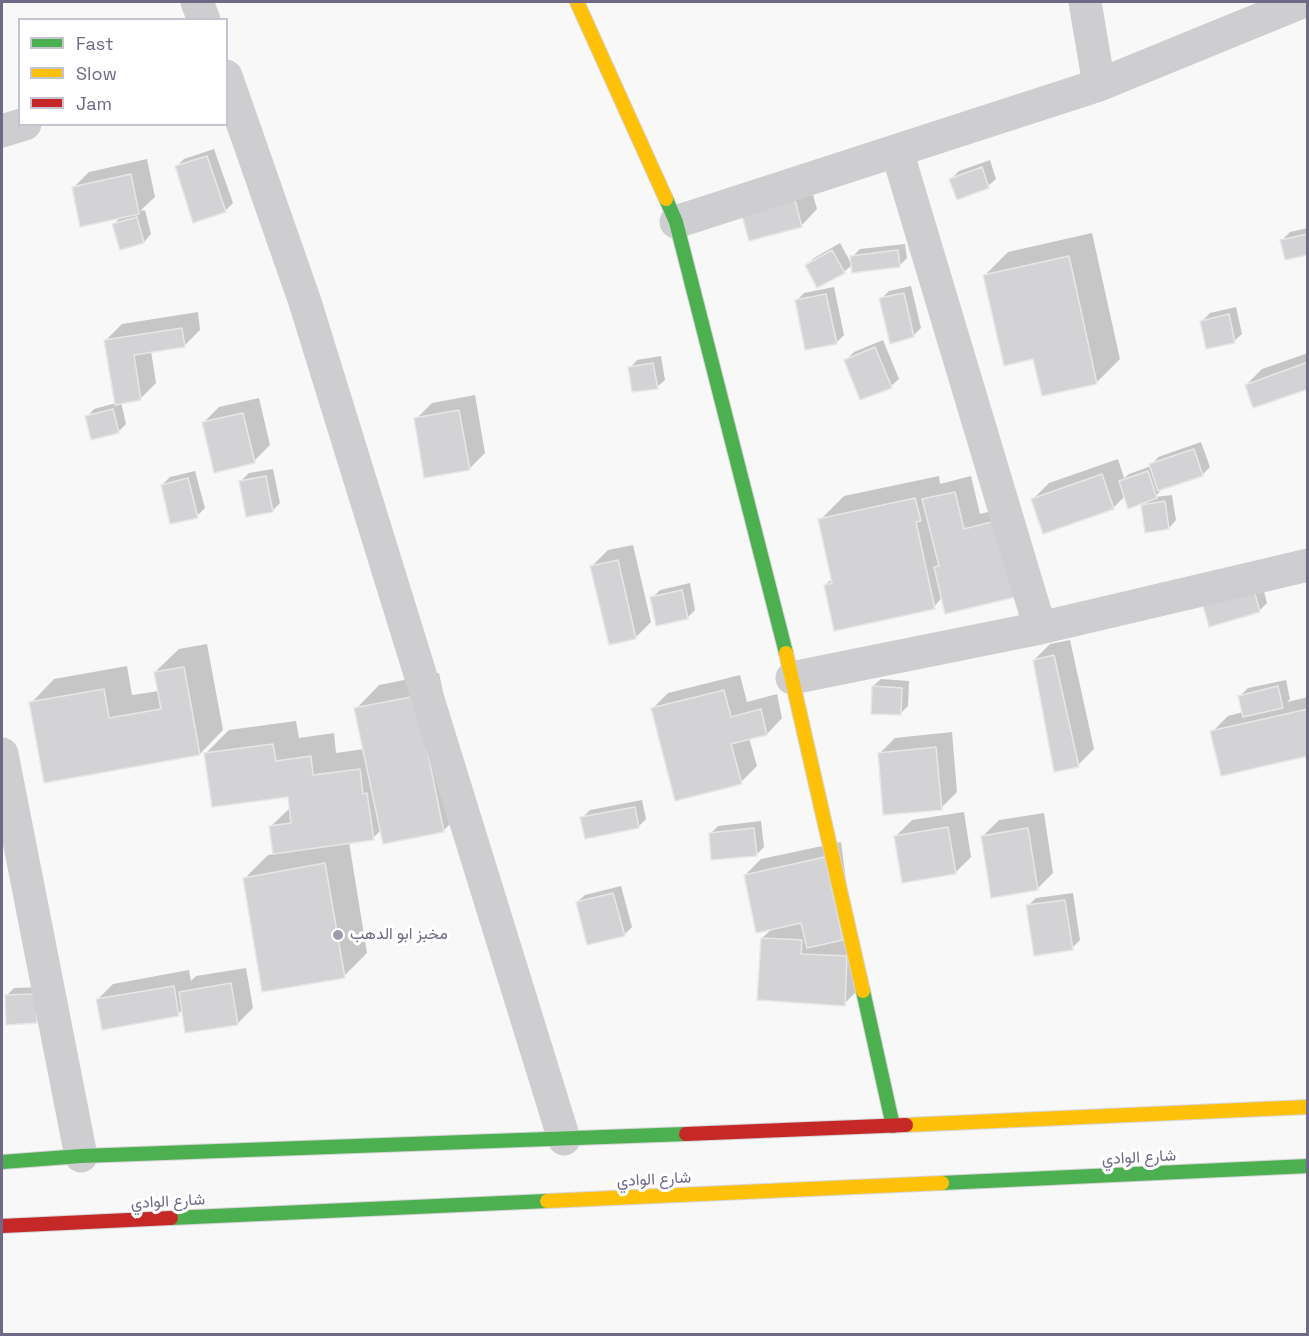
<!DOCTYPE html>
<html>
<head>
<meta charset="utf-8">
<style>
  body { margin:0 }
  #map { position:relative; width:1309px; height:1336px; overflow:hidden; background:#f7f8f7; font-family:"Space Grotesk",sans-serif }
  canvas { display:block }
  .frame { position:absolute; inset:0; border:3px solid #6f6886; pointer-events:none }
  .legend { position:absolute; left:18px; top:18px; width:210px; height:108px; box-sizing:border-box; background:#fff; border:2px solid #c5c3cf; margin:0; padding:8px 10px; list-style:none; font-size:18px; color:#6f6886 }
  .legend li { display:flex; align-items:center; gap:12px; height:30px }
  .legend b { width:30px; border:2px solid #c5c3cf }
</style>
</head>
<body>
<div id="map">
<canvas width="1309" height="1336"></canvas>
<div class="frame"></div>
<ul class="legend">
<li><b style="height:8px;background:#4caf50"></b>Fast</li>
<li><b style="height:8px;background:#ffc107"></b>Slow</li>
<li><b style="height:8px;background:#c62828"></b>Jam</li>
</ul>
</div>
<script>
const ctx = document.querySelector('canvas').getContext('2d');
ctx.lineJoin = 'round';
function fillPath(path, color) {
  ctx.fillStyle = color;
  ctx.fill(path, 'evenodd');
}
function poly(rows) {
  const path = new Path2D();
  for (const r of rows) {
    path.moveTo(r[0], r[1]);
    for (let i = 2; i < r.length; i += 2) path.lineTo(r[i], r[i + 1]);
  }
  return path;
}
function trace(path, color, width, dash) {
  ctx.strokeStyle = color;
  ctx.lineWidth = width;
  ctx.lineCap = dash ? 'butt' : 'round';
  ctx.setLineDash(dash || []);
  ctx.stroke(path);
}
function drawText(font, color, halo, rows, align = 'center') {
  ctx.font = font + ' "Space Grotesk",Vazirmatn,sans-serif';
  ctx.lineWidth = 6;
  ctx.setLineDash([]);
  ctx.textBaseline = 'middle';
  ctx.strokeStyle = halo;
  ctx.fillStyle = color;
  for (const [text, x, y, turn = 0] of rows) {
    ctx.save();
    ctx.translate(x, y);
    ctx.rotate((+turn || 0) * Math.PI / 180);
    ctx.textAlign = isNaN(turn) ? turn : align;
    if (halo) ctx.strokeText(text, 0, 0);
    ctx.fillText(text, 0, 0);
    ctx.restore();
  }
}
const shadow = poly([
  [214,149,233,203,225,211,176,167,184,159],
  [147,159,155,197,140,211,145,210,151,234,144,242,114,224,122,216,73,188,89,172],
  [990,160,996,179,988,186,951,179,959,171],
  [806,170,817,209,802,225,750,240],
  [1308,228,1308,253,1282,240,1290,232],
  [1092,233,1120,359,1097,382,1043,394,1034,358,985,275,1008,252],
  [840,243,852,265,844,272,806,265,814,258],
  [905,244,907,258,899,266,852,257,860,249],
  [911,286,921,328,913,336,881,299,889,291],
  [834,287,844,335,836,343,796,301,804,293],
  [1236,307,1242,334,1234,341,1202,321,1210,313],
  [198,312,200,330,184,346,151,351,156,383,140,399,121,402,126,424,119,431,92,439,87,417,94,409,116,403,106,340,122,324],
  [883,340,899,379,891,386,846,360,854,352],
  [1308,353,1308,387,1246,385,1262,369],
  [661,356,665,380,657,387,630,368,637,360],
  [475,395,485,453,469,469,416,419,432,403],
  [259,398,270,445,254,461,203,423,219,407],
  [1201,442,1210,467,1203,474,1163,488,1155,497,1172,495,1176,520,1169,528,1143,506,1150,499,1126,495,1113,508,1033,499,1049,483,1118,459,1124,478,1129,474,1151,466,1158,457],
  [273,469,280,503,272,511,241,481,249,473],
  [195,471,205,508,197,516,162,485,170,477],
  [939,476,940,484,971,476,980,514,1019,504,934,607,825,585,833,578,820,520,844,496],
  [633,545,651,622,635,638,592,566,608,550],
  [1261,580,1267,603,1260,610,1210,625],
  [690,583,695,610,687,618,652,598,660,590],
  [1070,640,1094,749,1078,765,1034,660,1050,644],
  [207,644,223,730,200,754,31,703,54,679,127,666,132,695,159,691,155,672,179,649],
  [439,673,467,807,444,830,381,830,373,838,349,842,367,953,344,976,245,878,268,855,274,854,270,827,291,807,289,795,206,753,229,730,296,721,299,738,334,733,336,753,364,749,356,709,379,685],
  [740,675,747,702,777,694,782,718,767,734,749,738,757,766,741,782,652,709,668,693],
  [881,679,909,681,908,706,900,714,873,686],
  [1286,680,1290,699,1287,702,1308,697,1308,754,1212,732,1228,716,1243,712,1240,696,1248,688],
  [952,732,957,792,941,808,879,754,895,738],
  [642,800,646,819,638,827,582,818,590,810],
  [964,812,971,857,955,873,896,836,912,820],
  [1044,813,1053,873,1037,889,983,836,999,820],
  [761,821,764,847,756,855,710,834,718,826],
  [841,842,860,988,844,1004,762,938,773,928,745,875,761,859],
  [621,886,632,927,624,935,577,902,585,895],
  [1073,893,1080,940,1072,948,1028,906,1036,898],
  [246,968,253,1008,237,1024,183,1009,178,1014,97,1000,113,984,189,970,191,981,196,976],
  [43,987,44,1014,37,1022,6,996,14,988]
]);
const building = poly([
  [207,156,226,212,193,223,175,166,207,156],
  [982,167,989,188,957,200,949,179,982,167],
  [131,174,139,214,80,227,72,187,131,174],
  [791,185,802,227,749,241,738,201,791,185],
  [137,217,144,243,120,250,112,224,137,217],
  [1308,234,1308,255,1285,260,1280,240,1308,234],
  [832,250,845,273,817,288,805,265,832,250],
  [898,250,900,267,852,273,850,256,898,250],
  [1069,256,1097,384,1042,396,1033,359,1004,366,983,275,1069,256],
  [904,293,914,337,890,344,879,298,904,293],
  [826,294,837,344,805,350,795,300,826,294],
  [1229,314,1235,343,1206,349,1200,321,1229,314],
  [182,328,185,347,134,355,141,400,115,405,104,340,182,328],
  [875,347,892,388,860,400,844,360,875,347],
  [1308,362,1308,389,1253,408,1245,385,1308,362],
  [653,363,658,389,632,392,628,367,653,363],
  [113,409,119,433,91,440,85,416,113,409],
  [459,410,470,470,424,478,414,418,459,410],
  [243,413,255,463,214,473,202,422,243,413],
  [1194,449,1203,476,1158,491,1149,464,1194,449],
  [1148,471,1157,498,1128,509,1119,481,1148,471],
  [1102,474,1114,509,1043,534,1031,499,1102,474],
  [266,476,273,512,246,517,239,481,266,476],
  [188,478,198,518,170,524,161,485,188,478],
  [955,492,964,529,1003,519,1020,596,945,614,934,567,939,566,922,499,955,492],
  [915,498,921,521,916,522,935,609,834,631,824,585,832,583,818,519,915,498],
  [1165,501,1169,529,1145,533,1141,505,1165,501],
  [618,560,636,639,609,645,590,566,618,560],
  [1253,587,1260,612,1209,627,1202,602,1253,587],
  [682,590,688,619,656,626,650,597,682,590],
  [1054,655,1079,767,1054,772,1033,660,1054,655],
  [184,667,200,755,44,783,29,702,104,689,109,718,161,709,154,672,184,667],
  [872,686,902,688,901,715,871,714,872,686],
  [1278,686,1283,708,1243,717,1238,696,1278,686],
  [724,690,731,717,761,709,767,735,731,744,742,784,675,801,651,708,724,690],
  [416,696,444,832,383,844,354,708,416,696],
  [1308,709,1308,756,1221,776,1210,731,1308,709],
  [273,744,276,761,311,756,313,775,360,769,363,794,367,793,374,840,273,854,269,826,291,823,288,797,212,807,204,753,273,744],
  [936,747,942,810,883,815,878,753,936,747],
  [635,807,639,828,585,839,580,817,635,807],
  [948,827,956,874,902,883,894,836,948,827],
  [754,828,757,856,711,860,709,833,754,828],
  [1028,828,1038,890,991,898,981,836,1028,828],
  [825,857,843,940,807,948,801,923,756,933,744,875,825,857],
  [325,863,345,978,262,992,243,878,325,863],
  [613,893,625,936,587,945,576,902,613,893],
  [1065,900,1073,950,1034,956,1026,905,1065,900],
  [761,938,802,940,801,954,847,956,845,1006,757,1000,761,938],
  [231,983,238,1025,185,1033,179,992,231,983],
  [174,986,179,1016,102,1030,96,999,174,986],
  [36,994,37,1023,6,1025,5,995,36,994]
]);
const street = poly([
  [197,2,204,20],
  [1085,2,1099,85],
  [226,76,305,302,564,1139],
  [2,131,25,124],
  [897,151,1040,628],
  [676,222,1099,85,1302,2],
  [792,678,1040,628,1308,565],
  [2,754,81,1156]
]);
const fast = poly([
  [666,199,676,222,786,653],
  [863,991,893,1126],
  [2,1162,81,1156,686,1134],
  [942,1183,1308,1166],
  [171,1218,547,1201]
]);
const slow = poly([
  [577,2,666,199],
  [786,653,863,991],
  [906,1125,1308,1107],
  [547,1201,942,1183]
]);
const jam = poly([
  [686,1134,906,1125],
  [2,1226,171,1218]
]);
const markers = [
  [338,935,6,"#9f9aae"]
];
const poiNames = [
  ["مخبز ابو الدهب",350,935]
];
const streetNames = [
  ["شارع الوادي",1139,1158,-3],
  ["شارع الوادي",654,1180,-3],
  ["شارع الوادي",168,1202,-3]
];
fillPath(shadow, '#0003');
fillPath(building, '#d3d3d5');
trace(building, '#e6e7e6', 1.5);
trace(fast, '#d5d4d6', 16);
trace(slow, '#d5d4d6', 16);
trace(jam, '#d5d4d6', 16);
trace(street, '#ceced0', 33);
trace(fast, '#4caf50', 14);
trace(slow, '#ffc107', 14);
trace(jam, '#c62828', 14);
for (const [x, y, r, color] of markers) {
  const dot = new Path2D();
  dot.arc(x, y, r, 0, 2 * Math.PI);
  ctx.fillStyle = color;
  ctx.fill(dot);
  trace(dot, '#fff', 2);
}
drawText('16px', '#6f6886', '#fff', poiNames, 'left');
drawText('16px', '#6f6886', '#fff', streetNames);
</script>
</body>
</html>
